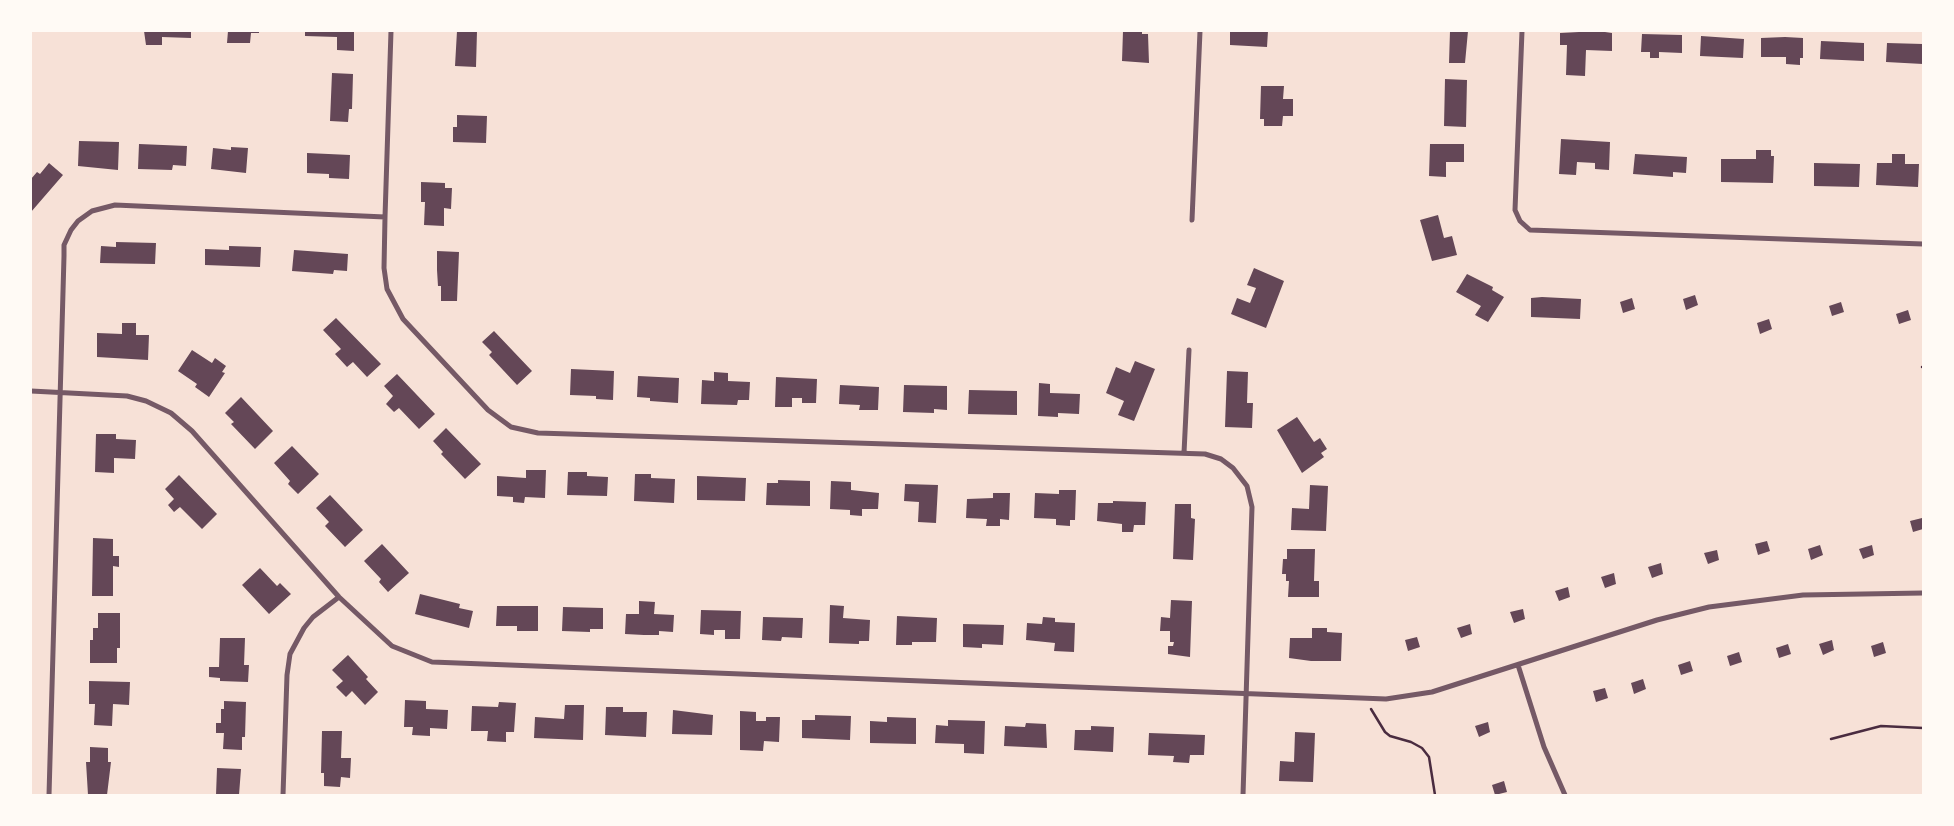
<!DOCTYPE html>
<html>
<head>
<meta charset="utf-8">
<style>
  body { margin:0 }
  #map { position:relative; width:1954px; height:826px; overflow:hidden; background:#f7e1d7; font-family:"Source Serif 4",serif }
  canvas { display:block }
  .frame { position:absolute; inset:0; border:32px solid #fffaf5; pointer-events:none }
</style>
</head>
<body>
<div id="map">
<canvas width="1954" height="826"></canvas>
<div class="frame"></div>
</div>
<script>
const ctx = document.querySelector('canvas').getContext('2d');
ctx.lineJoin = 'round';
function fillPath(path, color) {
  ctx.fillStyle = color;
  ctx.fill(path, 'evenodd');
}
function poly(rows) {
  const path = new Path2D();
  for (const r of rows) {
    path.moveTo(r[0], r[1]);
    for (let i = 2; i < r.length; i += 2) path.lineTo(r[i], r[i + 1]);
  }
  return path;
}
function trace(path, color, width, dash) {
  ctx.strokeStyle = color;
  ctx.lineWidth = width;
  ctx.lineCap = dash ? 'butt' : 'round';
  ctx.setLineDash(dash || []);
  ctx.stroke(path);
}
const building = poly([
  [144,31,191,31,191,38,162,37,162,45,146,45],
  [228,31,259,31,259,33,251,33,250,43,227,43],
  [305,31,354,31,354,51,337,50,337,37,305,36],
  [457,31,477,31,476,67,455,66],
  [1123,31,1142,31,1142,34,1148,34,1149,63,1122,61],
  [1230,31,1268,31,1267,47,1230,45],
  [1450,31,1468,31,1465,63,1449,63],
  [1598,31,1612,33,1612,51,1586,50,1585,76,1566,75,1567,45,1560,45,1560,33],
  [1642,34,1682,35,1682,53,1659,52,1659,58,1650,58,1650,52,1641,52],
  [1701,36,1744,39,1743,58,1700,56],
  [1785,37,1803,38,1803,58,1800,58,1800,65,1786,64,1786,57,1761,57,1761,38],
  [1821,41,1864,43,1864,61,1820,59],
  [1887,43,1923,44,1923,64,1886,62],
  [332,73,353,74,352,109,349,109,348,122,330,121],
  [1445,79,1467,80,1466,127,1444,126],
  [1261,86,1284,86,1283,99,1293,99,1293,116,1283,116,1282,126,1264,126,1264,119,1260,119],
  [457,115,487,116,486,143,453,142,453,127,457,127],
  [1561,139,1610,142,1609,170,1595,169,1595,163,1577,162,1576,175,1559,174],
  [79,141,119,142,118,170,78,166],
  [139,144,187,146,186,166,173,165,172,170,138,169],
  [1430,144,1464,144,1464,162,1446,162,1446,177,1429,176],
  [231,147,248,148,246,173,211,169,213,148,231,150],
  [1756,150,1771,150,1771,156,1774,156,1773,183,1721,182,1721,159,1756,159],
  [307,153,350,155,349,179,329,178,329,174,307,173],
  [1635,154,1687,157,1686,173,1673,172,1673,177,1633,174],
  [1892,154,1905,154,1905,164,1919,164,1918,187,1876,185,1877,163,1892,163],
  [49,163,63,175,31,212,31,179,37,172,40,174],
  [1814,163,1860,164,1859,187,1814,186],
  [421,182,445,183,445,188,452,188,451,209,444,208,444,226,424,225,425,202,421,202],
  [1438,215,1444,238,1452,236,1457,255,1432,261,1420,220],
  [116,242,156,243,155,264,100,263,101,246,116,247],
  [229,246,261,247,260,267,205,265,205,249,229,250],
  [294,250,348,254,347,271,334,270,333,274,292,271],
  [437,251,459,252,457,301,441,301,441,286,438,286,437,270],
  [1254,268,1284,281,1266,328,1231,314,1237,298,1250,303,1256,288,1247,285],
  [1467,274,1493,287,1492,290,1504,297,1488,322,1475,315,1481,306,1456,292],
  [1695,295,1698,305,1686,310,1683,299],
  [1542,297,1581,299,1580,319,1531,317,1531,298],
  [1632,298,1635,309,1623,313,1620,302],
  [1841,302,1844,312,1832,316,1829,306],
  [1908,310,1911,320,1899,324,1896,314],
  [336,318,381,364,367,377,353,362,347,367,335,354,341,349,323,330],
  [1769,319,1772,329,1760,334,1757,323],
  [122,323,136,323,136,335,149,335,148,360,97,357,97,333,122,334],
  [494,331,532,371,517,385,489,355,492,352,482,342],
  [192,350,212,363,215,358,226,366,222,372,225,373,209,397,195,387,197,384,178,371],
  [1135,361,1155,369,1134,421,1118,415,1124,401,1106,393,1116,367,1130,373],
  [571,369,614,371,613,400,596,399,596,396,570,395],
  [1227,371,1248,372,1247,403,1253,403,1252,428,1225,427],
  [714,372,728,373,728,381,750,382,749,400,738,400,737,405,701,404,702,380,714,381],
  [397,374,435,414,419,429,399,408,394,412,386,404,393,396,384,386],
  [638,376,679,378,678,403,650,401,650,398,637,397],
  [776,377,817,379,816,403,802,403,802,398,792,398,792,407,775,407],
  [1039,383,1050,384,1050,393,1080,394,1079,414,1058,413,1058,417,1038,416],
  [840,385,879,387,878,410,859,410,860,405,839,404],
  [904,385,947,386,947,410,934,409,934,413,903,412],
  [969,390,1017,391,1017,415,968,414],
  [241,397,273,431,255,449,231,424,234,422,225,413],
  [1297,417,1314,442,1320,438,1327,449,1321,453,1324,457,1302,473,1277,430],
  [446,428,481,464,465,479,441,454,443,452,433,441],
  [96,434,116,434,116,439,136,440,135,459,114,458,114,473,95,472],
  [292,446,319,474,298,494,288,484,290,481,274,463],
  [526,470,546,470,545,498,525,497,524,503,513,502,513,497,497,496,497,476,526,478],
  [568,472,587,472,587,476,608,477,607,496,567,495],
  [635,474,651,474,651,478,675,479,674,503,634,501],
  [179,475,217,514,202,529,180,507,174,512,168,505,174,499,165,489],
  [697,476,746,478,745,501,697,500],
  [778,480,810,481,810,506,766,505,767,483,778,483],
  [831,481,851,482,851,490,879,493,878,509,862,509,862,516,850,515,850,510,830,509],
  [905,484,938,485,936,523,918,522,919,502,904,501],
  [1310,485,1328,486,1326,531,1291,530,1292,508,1309,509],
  [1059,490,1076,490,1075,520,1070,520,1070,526,1056,525,1056,519,1034,518,1035,493,1059,494],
  [993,493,1010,493,1009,520,1000,519,1000,526,986,526,987,519,966,518,967,499,993,498],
  [330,495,363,530,345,547,325,526,329,522,316,508],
  [1113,501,1146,502,1145,525,1134,525,1133,532,1122,532,1122,524,1097,521,1098,503,1113,503],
  [1175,504,1191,504,1191,518,1195,519,1193,560,1173,559],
  [1922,518,1923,529,1913,532,1910,521],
  [93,538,113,539,113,556,119,556,119,567,113,566,113,596,92,596],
  [1767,541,1770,551,1758,555,1755,544],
  [382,544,409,573,388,592,379,582,381,579,364,561],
  [1820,545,1823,555,1811,560,1808,549],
  [1872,545,1874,555,1863,559,1859,549],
  [1287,549,1315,549,1314,581,1319,581,1319,597,1288,597,1289,581,1286,581,1286,574,1282,574,1283,559,1287,559],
  [1717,550,1719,560,1708,564,1704,553],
  [1661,563,1663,574,1652,578,1648,567],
  [260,568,277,586,280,583,291,594,269,614,242,585],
  [1614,573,1616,584,1605,588,1601,577],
  [1568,587,1570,597,1559,601,1555,591],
  [420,594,460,604,459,608,473,611,469,628,415,614],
  [1171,600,1192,601,1190,657,1168,654,1168,646,1173,646,1174,642,1170,642,1170,631,1160,631,1161,617,1170,618],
  [639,601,655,602,654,614,674,615,673,632,659,631,659,635,644,635,625,634,626,614,639,614],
  [830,605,844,606,843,618,870,620,869,641,859,641,859,644,829,643],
  [497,606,538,606,538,631,517,631,517,626,496,626],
  [563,607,603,608,603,629,590,629,590,632,562,631],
  [1523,609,1525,619,1514,623,1510,612],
  [701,610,741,611,740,639,725,639,725,630,714,630,714,635,700,634],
  [98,613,120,613,120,648,117,648,117,663,90,663,90,640,93,640,93,628,98,628],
  [897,616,937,618,936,642,912,642,912,645,896,645],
  [763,617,803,618,802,638,782,637,781,641,762,640],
  [1043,617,1055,618,1055,622,1075,623,1074,652,1054,651,1055,643,1026,640,1027,623,1042,624],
  [963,624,1004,625,1003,645,982,644,982,648,963,647],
  [1470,624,1472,634,1461,638,1457,628],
  [1312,628,1327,628,1327,632,1342,633,1341,661,1311,661,1289,658,1290,638,1312,638],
  [1417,637,1420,647,1408,651,1405,640],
  [220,638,245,638,244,665,249,665,248,682,220,681,220,678,209,677,209,667,219,667],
  [1832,640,1834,650,1823,655,1819,644],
  [1883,642,1886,653,1874,657,1871,646],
  [1788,644,1791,654,1779,658,1776,648],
  [1739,652,1742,662,1730,666,1727,656],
  [348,655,368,677,366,679,378,692,365,705,352,691,346,697,336,687,343,681,332,670],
  [1690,661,1693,671,1681,675,1678,665],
  [1643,679,1646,689,1634,694,1631,683],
  [89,681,130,682,129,705,113,704,112,726,94,725,95,704,89,704],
  [1605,688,1608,698,1596,702,1593,691],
  [405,700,426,701,426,709,448,710,447,729,430,728,430,736,412,735,413,727,404,727],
  [224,701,246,702,245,737,242,737,242,750,223,749,224,733,216,733,216,723,221,723,221,709,224,709],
  [499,702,516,703,514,732,506,732,506,742,487,741,488,731,471,731,472,706,498,707],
  [565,705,584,705,583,740,534,738,535,717,564,719],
  [606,707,623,707,623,712,647,712,646,737,605,735],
  [673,710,713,715,712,735,672,734],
  [740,711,756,712,756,721,766,721,766,717,780,717,779,742,764,741,763,751,740,750],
  [815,715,851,716,850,740,802,738,802,720,815,720],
  [887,717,916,718,916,744,870,743,870,721,887,722],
  [948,720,985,721,984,754,964,753,964,744,935,743,936,725,948,726],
  [1488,722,1490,732,1479,737,1475,726],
  [1026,723,1046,724,1047,748,1004,746,1005,726,1025,727],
  [1091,726,1114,727,1113,752,1074,750,1075,730,1091,730],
  [322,731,342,731,341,758,351,758,350,778,341,777,340,787,324,786,324,773,321,773],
  [1295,732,1315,733,1313,782,1279,781,1280,761,1294,762],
  [1149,733,1205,735,1204,755,1190,755,1189,763,1173,762,1174,756,1148,755],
  [90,747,108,748,108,762,111,762,107,795,88,795,86,762,90,762],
  [217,768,241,769,239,795,216,795],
  [1504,781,1507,792,1495,795,1492,785]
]);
const path = poly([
  [1922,367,1923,367],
  [1371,709,1385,732,1390,736,1411,742,1422,748,1429,757,1435,795],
  [1831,739,1881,726,1923,728]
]);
const minor = poly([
  [391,31,385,217,384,268,387,289,403,319,488,410,511,427,538,433,1205,454,1221,459,1233,468,1247,486,1252,507,1243,795],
  [1522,31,1515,210,1520,221,1530,230,1923,244],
  [1192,220,1200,31],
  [31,391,127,396,146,401,171,413,192,431,339,597,392,646,432,662,1386,699,1432,692,1657,620,1709,607,1803,595,1923,593],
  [1184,453,1189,350],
  [1518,665,1544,747,1565,795],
  [49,795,64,256,64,245,71,230,78,221,92,211,115,205,385,217],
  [283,795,287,675,290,654,304,628,313,617,339,597]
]);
fillPath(building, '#644757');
trace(path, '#4a2c40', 2.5);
trace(minor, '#755966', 5);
</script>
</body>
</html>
